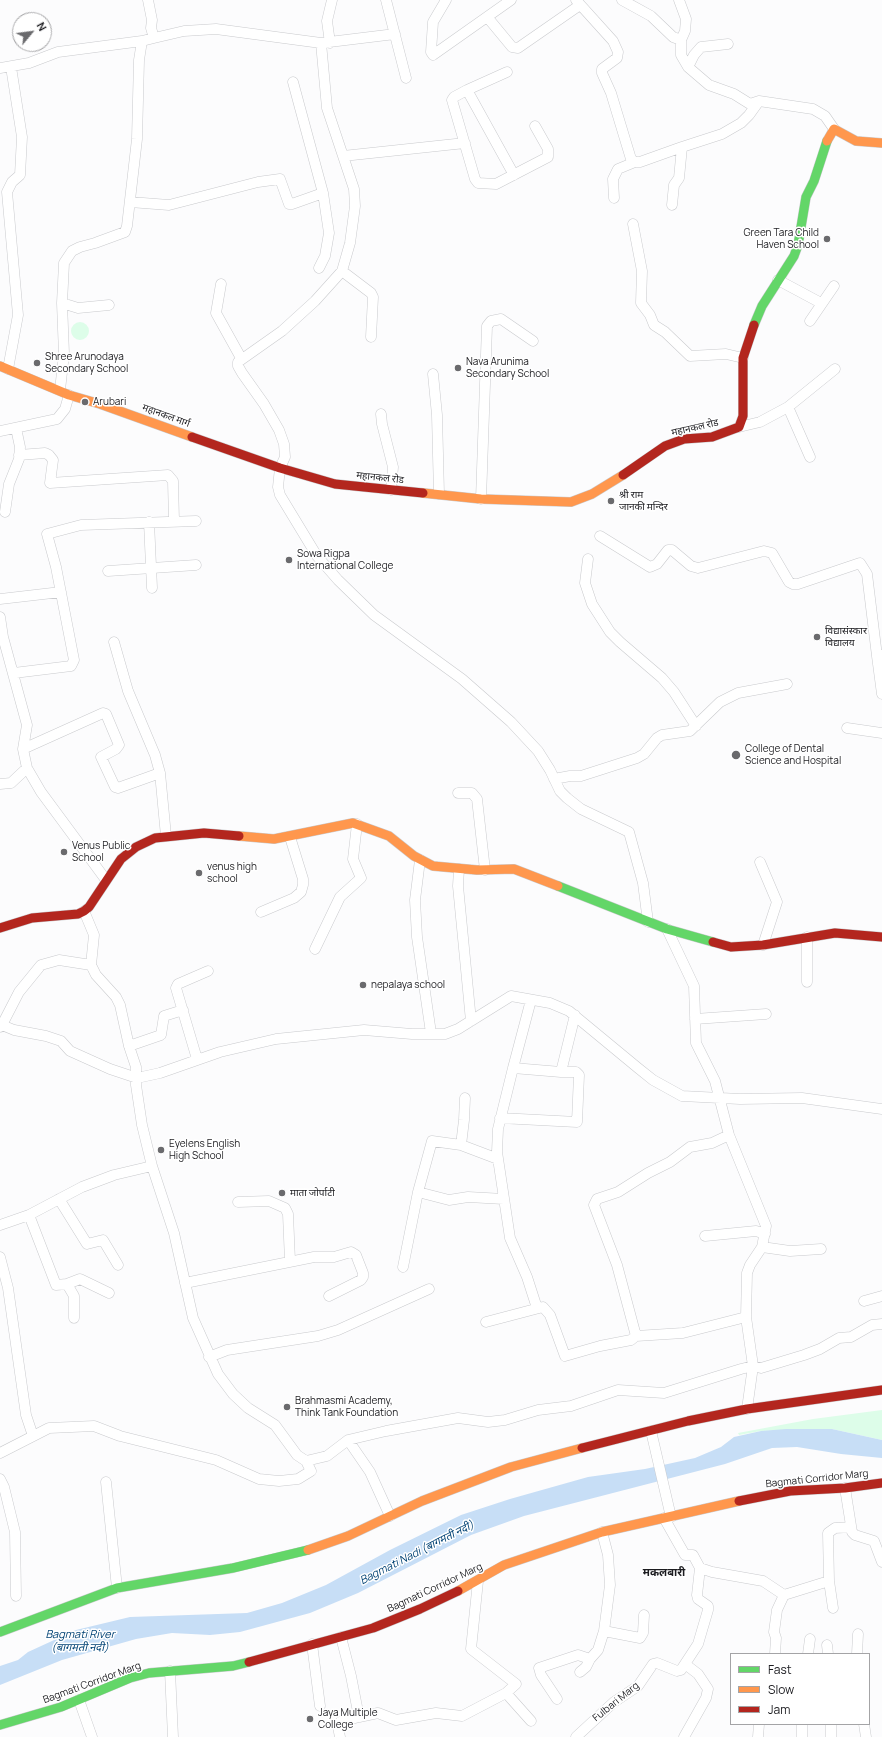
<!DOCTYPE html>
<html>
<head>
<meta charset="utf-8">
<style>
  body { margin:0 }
  #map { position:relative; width:882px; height:1737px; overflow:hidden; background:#fcfcfd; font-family:Manrope,sans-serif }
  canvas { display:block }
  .legend { position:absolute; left:730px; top:1653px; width:140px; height:72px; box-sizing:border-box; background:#fff; border:1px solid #a4a4a6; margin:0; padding:5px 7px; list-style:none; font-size:12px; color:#1c1c20 }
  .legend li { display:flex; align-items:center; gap:8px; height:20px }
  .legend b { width:20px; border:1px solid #a4a4a6 }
  .north { position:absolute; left:12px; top:12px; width:40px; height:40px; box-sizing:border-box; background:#fff; border:1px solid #a4a4a6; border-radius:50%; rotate:61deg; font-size:11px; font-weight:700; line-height:16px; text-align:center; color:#1c1c20 }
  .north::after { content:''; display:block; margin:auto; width:14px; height:18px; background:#6a6a6d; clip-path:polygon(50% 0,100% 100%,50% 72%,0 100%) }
</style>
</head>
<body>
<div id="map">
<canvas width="882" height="1737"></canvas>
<ul class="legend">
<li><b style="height:5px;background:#63d668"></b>Fast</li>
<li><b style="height:5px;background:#ff974d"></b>Slow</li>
<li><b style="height:5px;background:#b3261e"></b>Jam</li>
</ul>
<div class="north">N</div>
</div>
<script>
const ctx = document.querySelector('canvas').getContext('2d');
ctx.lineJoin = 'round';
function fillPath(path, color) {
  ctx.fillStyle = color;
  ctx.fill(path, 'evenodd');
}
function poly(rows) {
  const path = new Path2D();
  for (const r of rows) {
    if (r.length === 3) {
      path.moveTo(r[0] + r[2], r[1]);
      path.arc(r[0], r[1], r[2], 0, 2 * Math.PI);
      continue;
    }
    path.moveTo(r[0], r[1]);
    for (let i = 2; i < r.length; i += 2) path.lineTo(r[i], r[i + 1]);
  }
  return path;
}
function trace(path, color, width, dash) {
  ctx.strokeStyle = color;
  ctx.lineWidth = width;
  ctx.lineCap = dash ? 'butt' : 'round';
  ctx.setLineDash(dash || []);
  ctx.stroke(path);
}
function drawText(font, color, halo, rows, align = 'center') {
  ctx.font = font + ' Manrope,"Noto Sans Devanagari",sans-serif';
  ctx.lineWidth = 3;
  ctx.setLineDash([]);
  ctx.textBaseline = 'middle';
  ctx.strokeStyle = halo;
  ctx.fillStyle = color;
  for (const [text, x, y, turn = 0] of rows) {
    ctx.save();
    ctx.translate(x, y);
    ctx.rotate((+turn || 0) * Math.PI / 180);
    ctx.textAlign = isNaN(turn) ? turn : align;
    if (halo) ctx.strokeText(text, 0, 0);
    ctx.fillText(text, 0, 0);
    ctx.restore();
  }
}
const green = poly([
  [80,331,9],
  [882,1410,882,1440,832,1429,761,1431,739,1435,738,1433,813,1419]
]);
const water = poly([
  [786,1429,832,1429,882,1440,882,1458,841,1454,797,1447,772,1448,725,1464,524,1516,471,1535,358,1593,310,1613,240,1632,210,1635,172,1633,136,1639,62,1660,0,1685,0,1666,18,1660,28,1652,76,1630,130,1617,247,1613,282,1603,326,1585,390,1550,461,1515,510,1499,588,1477,645,1469,695,1458,721,1447,734,1437,761,1431]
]);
const street = poly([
  [386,0,406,78],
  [446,0,433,22,431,52,433,55,511,0],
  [576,0,613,41,618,52,617,58,602,69,602,73,611,93,631,159,635,162,640,162,682,147],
  [622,0,651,16,673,37,681,40],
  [679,0,686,19,685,31,681,40,681,55,688,67,709,85,734,94,750,104,759,101,813,109,825,116,834,129],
  [488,18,512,47,518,48,580,5],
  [154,38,184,31,216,29,321,43,395,34],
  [321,43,327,108,354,189,355,206,350,243,342,271,315,301,282,331,238,362,238,366,242,373,264,404,279,430,284,444,285,457,280,468,278,487,280,495,317,556,338,580,374,615,462,679,511,722,538,751,550,770,560,791,567,798,581,809,629,832,643,883,648,922],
  [330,43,327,21,332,0],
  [688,67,694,55,701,47,728,44],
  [0,68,29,63,58,52,142,41],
  [507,72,467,90,454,97,452,100,475,179,478,183,496,184,548,157,548,149,535,126],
  [293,82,323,193,329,233,325,256,319,268],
  [467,90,514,175],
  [343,156,465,143],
  [614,198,613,179,618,169,635,162],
  [130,202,169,205,258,182,280,179,289,204,292,204,323,193],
  [672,205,674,185,679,178,682,147,722,134,741,123,749,115,759,101],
  [633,224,642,271,641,303,650,315,654,325,665,332,690,356,726,354,743,358],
  [342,271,371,293,373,297,371,337],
  [778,280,821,303],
  [221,284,216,313,241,358],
  [62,303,78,308,109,305],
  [810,321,834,286],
  [8,369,18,315,7,192,12,182,20,175,22,137,11,67],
  [433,374,437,415,439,494],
  [60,390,64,354,62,303,64,263,72,251,80,247,95,243,125,232,127,226,137,139,139,60,142,41,154,38,151,28,152,20,148,0],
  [788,407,810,457],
  [381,414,382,424,393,467,391,490],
  [739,427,760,422,788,407,835,369],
  [0,431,57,419,65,409,69,395],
  [19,455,45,453,49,455,53,460,50,483,168,475,173,481,174,521],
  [481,499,487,326,491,321,501,319,533,341],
  [5,512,9,484,19,459,20,447,16,428],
  [149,522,152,588],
  [600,536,650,567,657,564,668,550,672,550,691,566,698,568,764,551,772,553,789,582,793,584,798,584,860,563,867,574,877,656],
  [588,559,585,583,592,604,610,632,620,642,662,678,674,692,696,726],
  [108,571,196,565],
  [0,599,61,592],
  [0,617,3,637,27,725,23,749,27,768,41,792,106,880],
  [114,642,128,691,155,755,160,773,166,836],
  [882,655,877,656,882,694],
  [14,673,71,666,74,660,56,567,47,534,81,525,196,521],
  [847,728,882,733],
  [23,749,103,713,106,714,119,745,116,749,101,757,115,787,118,788,160,773],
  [554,779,570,776,581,776,637,758,644,754,657,738,662,735,690,731,720,702,738,693,787,684],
  [0,784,11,783,27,768],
  [458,793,472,793,477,799,485,870],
  [420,860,415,900,417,937,431,1033],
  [760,862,777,902,763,945],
  [459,869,458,886,471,1021],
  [84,911,94,935,91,965,96,975,116,997,120,1005,129,1046,136,1067,136,1085,142,1125,152,1166,174,1233,193,1318,218,1374,233,1394,248,1408,275,1425,297,1455,306,1461,327,1456,348,1440,370,1472,390,1516],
  [261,912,294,898,301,892,303,885,303,879,290,837],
  [667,929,694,986,696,1043,715,1081,729,1135,766,1226,762,1247,750,1265,747,1273,746,1317,753,1366,747,1409],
  [807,937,807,982],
  [315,949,340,897,361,878,353,859,357,824],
  [531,1000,513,1068,561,1072,575,1015],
  [695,1019,766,1014],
  [2,1025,19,992,41,965,59,960,91,965],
  [0,1027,2,1025,14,1030,46,1036,61,1041,70,1051,110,1069,137,1078,160,1073,220,1052,276,1039,364,1030,412,1034,445,1034,458,1029,511,996,550,1003,569,1011,638,1068,653,1080,682,1096,740,1099,802,1098,882,1109],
  [129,1046,161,1035,164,1016,183,1010],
  [197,1059,176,988,178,984,208,971],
  [513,1068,498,1129,497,1152,510,1238,527,1277,537,1308],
  [500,1118,577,1122,579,1075,576,1072,561,1072],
  [461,1145,464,1120,465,1098],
  [418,1192,449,1200,468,1197,504,1199],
  [59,1199,87,1244,103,1240,118,1265],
  [238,1202,269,1201,285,1208,288,1214,290,1261],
  [0,1225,29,1215],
  [705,1236,756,1231,765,1234],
  [762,1247,790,1251,821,1249],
  [0,1257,8,1288,26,1415,33,1436],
  [403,1267,418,1192,432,1141,461,1145,498,1159],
  [185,1283,314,1257,334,1257,351,1252,356,1255,363,1273,363,1277,361,1280,329,1296],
  [67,1284,80,1279,109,1293],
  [864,1301,882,1296],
  [74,1318,74,1296,67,1284,56,1285,29,1215,82,1187,114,1175,152,1166],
  [486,1322,543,1307,550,1315,565,1356,600,1346,631,1340,636,1336,617,1265,594,1205,597,1199,618,1192,648,1173,670,1162,690,1147,712,1143,729,1135],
  [636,1336,683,1333,746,1317],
  [209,1357,227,1350,318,1336,338,1330,429,1289],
  [651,1431,671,1517],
  [348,1440,386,1431,458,1418,488,1422,505,1420,538,1410,571,1406,618,1390,664,1393,741,1369,753,1366,761,1368,804,1355,820,1349,839,1338,851,1337,872,1325,882,1324],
  [0,1453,49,1428,94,1426,120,1436,216,1460,259,1479,279,1481,298,1479,311,1471,306,1461],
  [0,1479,4,1487,15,1532,16,1596],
  [106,1482,117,1588],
  [845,1488,852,1532,855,1535,874,1541,882,1562],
  [700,1568,712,1572,763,1581,784,1595,777,1610,774,1632,776,1638,775,1654],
  [829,1581,833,1608],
  [784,1595,829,1581,828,1533,835,1528,851,1527],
  [604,1631,640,1638,643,1633,644,1615],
  [312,1644,320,1706],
  [827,1645,828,1654],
  [808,1654,810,1639],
  [857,1654,858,1634],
  [170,1671,173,1737],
  [580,1672,586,1667,590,1659,598,1650,604,1631,610,1585,608,1555,602,1532],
  [506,1693,531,1721],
  [557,1699,541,1675,539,1668,578,1655,590,1659],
  [79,1700,92,1737],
  [359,1717,378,1713,396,1720,436,1713,462,1716,506,1693,516,1684,471,1649,478,1581],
  [802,1724,802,1737],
  [831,1724,831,1737],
  [864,1724,866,1737],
  [340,1737,338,1727,340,1722,359,1717,351,1676,341,1637],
  [576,1737,614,1702,638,1686,653,1664,657,1663,677,1671,681,1670,698,1644,708,1610,708,1606,698,1599,697,1595,700,1568,693,1555,685,1555,664,1518],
  [684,1737,706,1698,708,1689,698,1674,685,1664],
  [758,1737,759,1724]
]);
const fast = poly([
  [754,325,762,306,794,256,798,245,806,197,814,181,827,141],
  [558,886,667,929,713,942],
  [0,1632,117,1588,233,1568,308,1550],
  [0,1725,61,1707,130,1678,149,1673,233,1666,249,1662]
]);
const slow = poly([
  [827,141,834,129,856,141,882,143],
  [0,366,69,395,100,404,192,437],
  [423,493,481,499,571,502,592,494,623,475],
  [239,836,274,839,353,823,389,836,414,856,433,866,477,870,514,869,558,886],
  [308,1550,348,1536,422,1501,511,1467,582,1448],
  [458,1591,504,1565,602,1532,739,1501]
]);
const jam = poly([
  [192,437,280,468,335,484,423,493],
  [623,475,665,446,684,439,712,437,739,427,743,416,743,358,754,325],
  [0,928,32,918,78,914,84,911,89,907,121,859,136,847,155,838,204,833,239,836],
  [713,942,731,947,763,945,835,933,882,937],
  [582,1448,688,1421,747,1409,882,1390],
  [739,1501,790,1491,845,1488,882,1483],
  [249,1662,373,1628,420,1609,458,1591]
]);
const markers = [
  [827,239,4,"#6a6a6d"],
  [37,363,4,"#6a6a6d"],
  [458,368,4,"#6a6a6d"],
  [85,402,4,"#6a6a6d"],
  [611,501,4,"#6a6a6d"],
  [289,560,4,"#6a6a6d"],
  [817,637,4,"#6a6a6d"],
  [736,755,5,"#6a6a6d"],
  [64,852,4,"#6a6a6d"],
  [199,873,4,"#6a6a6d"],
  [363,985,4,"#6a6a6d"],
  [161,1150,4,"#6a6a6d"],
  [282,1193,4,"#6a6a6d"],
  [287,1407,4,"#6a6a6d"],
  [310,1719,4,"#6a6a6d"]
];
const poiNames = [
  ["Green Tara Child",819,233,"right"],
  ["Haven School",819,245,"right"],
  ["Shree Arunodaya",45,357],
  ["Secondary School",45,369],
  ["Nava Arunima",466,362],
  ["Secondary School",466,374],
  ["Arubari",93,402],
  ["श्री राम",619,495],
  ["जानकी मन्दिर",619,507],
  ["Sowa Rigpa",297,554],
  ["International College",297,566],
  ["विद्यासंस्कार",825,631],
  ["विद्यालय",825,643],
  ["College of Dental",745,749],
  ["Science and Hospital",745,761],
  ["Venus Public",72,846],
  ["School",72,858],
  ["venus high",207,867],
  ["school",207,879],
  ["nepalaya school",371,985],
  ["Eyelens English",169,1144],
  ["High School",169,1156],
  ["माता जोर्पाटी",290,1193],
  ["Brahmasmi Academy,",295,1401],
  ["Think Tank Foundation",295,1413],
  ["Jaya Multiple",318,1713],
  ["College",318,1725]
];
const streetNames = [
  ["महानकल मार्ग",166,416,20],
  ["महानकल रोड",695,428,-13],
  ["महानकल रोड",380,478,6],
  ["Bagmati Corridor Marg",817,1479,-6],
  ["Bagmati Corridor Marg",435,1588,-25],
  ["Bagmati Corridor Marg",92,1683,-20],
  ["Fulbari Marg",616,1702,-39]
];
const waterNames = [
  ["Bagmati Nadi (बागमती नदी)",417,1553,-27],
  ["Bagmati River",80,1635],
  ["(बागमती नदी)",80,1648]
];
const neighbourhoodNames = [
  ["मकलबारी",664,1573]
];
fillPath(green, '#ddfde9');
fillPath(water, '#c7def6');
trace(street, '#c9cacd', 11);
trace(fast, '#c9cacd', 10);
trace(slow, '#c9cacd', 10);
trace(jam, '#c9cacd', 10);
trace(street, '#fff', 10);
trace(fast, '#63d668', 9);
trace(slow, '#ff974d', 9);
trace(jam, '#b3261e', 9);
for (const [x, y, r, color] of markers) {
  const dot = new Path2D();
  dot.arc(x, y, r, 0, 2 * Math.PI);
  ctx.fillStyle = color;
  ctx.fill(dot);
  trace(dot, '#fff', 1.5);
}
drawText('10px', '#1c1c20', '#fff', poiNames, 'left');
drawText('10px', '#1c1c20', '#fff', streetNames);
drawText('italic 11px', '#024375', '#fff', waterNames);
drawText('bold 11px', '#1c1c20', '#fff', neighbourhoodNames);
</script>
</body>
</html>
